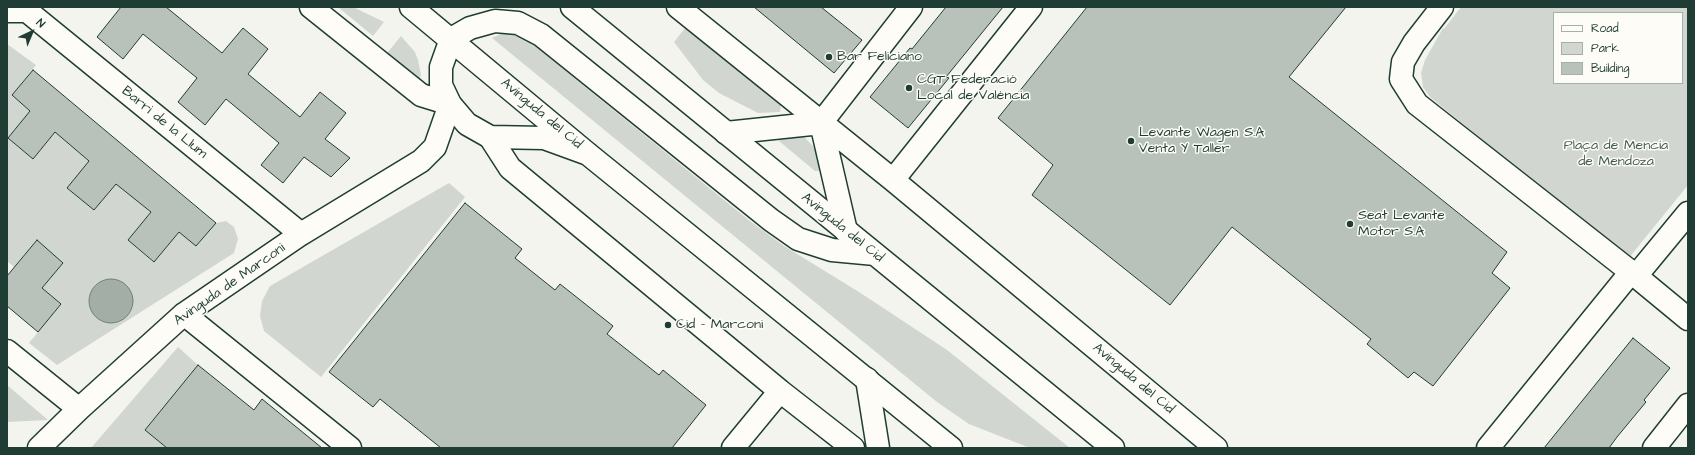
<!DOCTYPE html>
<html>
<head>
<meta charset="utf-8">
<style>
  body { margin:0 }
  #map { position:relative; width:1695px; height:455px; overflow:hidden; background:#f4f4ef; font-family:"Architects Daughter",sans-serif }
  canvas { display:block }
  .frame { position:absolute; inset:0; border:8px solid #1f3d34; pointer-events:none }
  .legend { position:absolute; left:1553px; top:12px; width:130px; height:72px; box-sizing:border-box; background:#fdfcf7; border:1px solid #a4b0a9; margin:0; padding:5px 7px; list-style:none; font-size:12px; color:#1f3d34 }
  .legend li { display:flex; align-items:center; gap:8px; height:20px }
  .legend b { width:20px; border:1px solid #a4b0a9 }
  .north { position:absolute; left:12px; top:12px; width:40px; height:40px; -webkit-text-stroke:3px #fdfcf7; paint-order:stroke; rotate:44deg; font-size:11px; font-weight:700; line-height:16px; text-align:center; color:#1f3d34 }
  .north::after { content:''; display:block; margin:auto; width:14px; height:18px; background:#1f3d34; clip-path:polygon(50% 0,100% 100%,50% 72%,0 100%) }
</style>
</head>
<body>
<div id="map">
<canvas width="1695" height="455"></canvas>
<div class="frame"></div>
<ul class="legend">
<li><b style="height:5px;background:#fdfcf7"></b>Road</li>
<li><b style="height:11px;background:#d1d6d1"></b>Park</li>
<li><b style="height:11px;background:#b9c1bb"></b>Building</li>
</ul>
<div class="north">N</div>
</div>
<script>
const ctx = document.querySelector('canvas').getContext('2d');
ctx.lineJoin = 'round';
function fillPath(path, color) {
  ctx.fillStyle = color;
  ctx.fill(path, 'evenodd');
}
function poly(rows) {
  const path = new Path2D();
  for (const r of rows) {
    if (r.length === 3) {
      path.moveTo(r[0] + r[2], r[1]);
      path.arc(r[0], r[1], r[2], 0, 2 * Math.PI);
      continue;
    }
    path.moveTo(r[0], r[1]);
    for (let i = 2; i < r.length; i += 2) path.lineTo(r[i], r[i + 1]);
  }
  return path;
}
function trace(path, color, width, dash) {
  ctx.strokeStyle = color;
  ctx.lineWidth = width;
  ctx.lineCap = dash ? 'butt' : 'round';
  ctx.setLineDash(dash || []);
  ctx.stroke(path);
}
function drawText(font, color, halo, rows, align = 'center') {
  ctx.font = font + ' "Architects Daughter",sans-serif';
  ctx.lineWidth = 3;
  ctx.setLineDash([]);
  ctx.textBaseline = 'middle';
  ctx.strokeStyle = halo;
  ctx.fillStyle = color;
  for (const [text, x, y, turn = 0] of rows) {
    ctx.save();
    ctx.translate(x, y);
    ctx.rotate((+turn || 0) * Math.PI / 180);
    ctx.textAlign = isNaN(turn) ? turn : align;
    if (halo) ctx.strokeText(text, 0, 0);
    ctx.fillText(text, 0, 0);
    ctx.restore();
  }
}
const green = poly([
  [338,7,353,7,384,22,373,36],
  [1461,7,1688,7,1688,185,1628,259,1430,97,1423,87,1421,73,1425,60,1443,28,1444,29],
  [1554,13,1682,13,1682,83,1554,83],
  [685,28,781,105,780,112,758,113,719,93,703,80,674,42],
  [503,33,515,34,531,43,750,221,784,246,859,292,947,350,1070,448,1030,448,969,424,937,402,492,38],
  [401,36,415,52,418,60,421,75,419,81,384,57],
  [7,44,36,65,12,95,30,111,8,138,33,159,55,132,89,161,67,188,94,210,116,184,151,212,128,240,153,262,179,232,196,246,216,223,226,221,234,227,238,239,234,253,57,365,29,343,61,304,42,288,63,263,37,240,14,267,7,261],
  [797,133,804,137,812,145,818,155,820,167,819,171,815,171,773,136],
  [449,183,465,197,321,377,264,331,260,316,262,301,270,286],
  [178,347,198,365,145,430,167,448,91,448],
  [7,385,48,420,7,422]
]);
const water = poly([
  [111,301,22]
]);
const building = poly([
  [121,7,166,7,222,53,243,28,268,49,248,74,300,117,320,92,346,113,325,139,350,158,331,177,304,157,283,183,261,165,279,143,226,99,205,125,178,102,197,78,143,34,123,59,97,37,121,7],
  [754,7,821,7,862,40,834,73,754,7],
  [946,7,1003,7,946,77,949,78,908,128,870,97,910,48,912,49,946,7],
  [1087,7,1346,7,1289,77,1507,252,1492,273,1510,288,1433,386,1414,372,1408,378,1367,344,1371,339,1232,227,1170,305,1032,195,1053,165,998,118,1087,7],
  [33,70,216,223,196,246,179,232,154,262,128,240,151,212,116,184,94,210,67,188,89,161,55,132,33,159,8,138,30,111,12,95,33,70],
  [465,203,522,249,515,258,555,290,560,284,613,326,607,334,659,375,663,370,706,405,672,448,441,448,380,399,373,407,329,372,465,203],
  [37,240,63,263,42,288,61,304,38,332,7,306,7,276,37,240],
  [1633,338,1670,368,1644,400,1646,402,1617,437,1609,448,1544,448,1633,338],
  [198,365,254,410,262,399,322,448,167,448,145,430,198,365]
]);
const minor = poly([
  [678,7,893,180,1216,448],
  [1442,7,1414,43,1403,62,1401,79,1417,104,1631,272,1688,319],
  [7,11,27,11],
  [27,11,301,234],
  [821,123,846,231],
  [726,133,821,123,911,7],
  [490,137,510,168,780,391,853,448],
  [893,180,1031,7],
  [1636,276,1688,213],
  [184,314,350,448],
  [7,351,79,409],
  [867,379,878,448],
  [39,448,79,409,184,314,301,234,421,161,435,147,450,104,421,95,311,7],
  [733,448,780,391],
  [1488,448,1631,272],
  [1654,448,1688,405]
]);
const major = poly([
  [411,7,588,154,951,448],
  [572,7,1113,448],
  [588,154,544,138,490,137,467,124,450,104,441,85,441,67,451,39,470,28,495,21,518,23,541,35,771,220,798,239,832,250,875,254]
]);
const markers = [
  [829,57,4,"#1f3d34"],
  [909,88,4,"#1f3d34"],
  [1131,141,4,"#1f3d34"],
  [1350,224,4,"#1f3d34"],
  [668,325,4,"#1f3d34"]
];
const poiNames = [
  ["Bar Feliciano",837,57],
  ["CGT Federació",917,80],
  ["Local de València",917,96],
  ["Levante Wagen S.A",1139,133],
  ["Venta Y Taller",1139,149],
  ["Seat Levante",1358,216],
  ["Motor S.A",1358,232],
  ["Cid - Marconi",676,325]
];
const streetNames = [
  ["Avinguda del Cid",541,114,40],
  ["Barri de la Llum",164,123,39],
  ["Avinguda del Cid",842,228,39],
  ["Avinguda de Marconi",230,285,-35],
  ["Avinguda del Cid",1133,379,40]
];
const parkNames = [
  ["Plaça de Mencía",1616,146],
  ["de Mendoza",1616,162]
];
fillPath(green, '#d1d6d1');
fillPath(water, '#a3aea7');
trace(water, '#6e8179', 1);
fillPath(building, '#b9c1bb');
trace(building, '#1f3d34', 1);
trace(minor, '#1f3d34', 25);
trace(major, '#1f3d34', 25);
trace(minor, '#fdfcf7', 22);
trace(major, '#fdfcf7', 22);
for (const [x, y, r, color] of markers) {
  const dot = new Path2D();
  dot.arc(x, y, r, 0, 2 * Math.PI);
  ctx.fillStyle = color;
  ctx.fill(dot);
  trace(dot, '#fdfcf7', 1.5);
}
drawText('14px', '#1f3d34', '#fdfcf7', poiNames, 'left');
drawText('14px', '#1f3d34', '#fdfcf7', streetNames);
drawText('14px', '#435c53', '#fdfcf7', parkNames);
</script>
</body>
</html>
